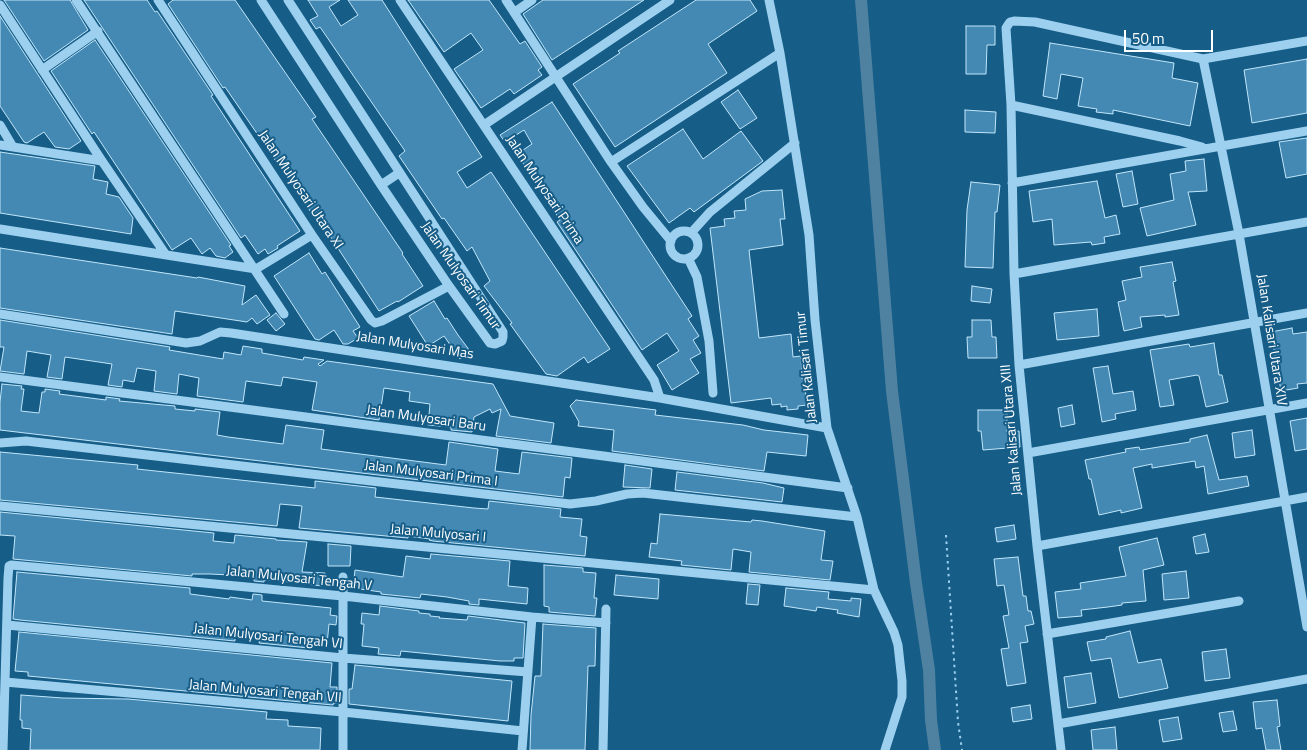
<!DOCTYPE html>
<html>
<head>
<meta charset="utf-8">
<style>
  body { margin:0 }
  #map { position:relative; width:1307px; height:750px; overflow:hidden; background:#165d88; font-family:"Titillium Web",sans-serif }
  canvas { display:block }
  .scale { position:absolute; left:1124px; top:30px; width:89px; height:22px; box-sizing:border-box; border:2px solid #fff; border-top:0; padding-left:6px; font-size:15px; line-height:18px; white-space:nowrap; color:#fff; -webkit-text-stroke:4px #165d88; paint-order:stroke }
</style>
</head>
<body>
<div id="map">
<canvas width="1307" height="750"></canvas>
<div class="scale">50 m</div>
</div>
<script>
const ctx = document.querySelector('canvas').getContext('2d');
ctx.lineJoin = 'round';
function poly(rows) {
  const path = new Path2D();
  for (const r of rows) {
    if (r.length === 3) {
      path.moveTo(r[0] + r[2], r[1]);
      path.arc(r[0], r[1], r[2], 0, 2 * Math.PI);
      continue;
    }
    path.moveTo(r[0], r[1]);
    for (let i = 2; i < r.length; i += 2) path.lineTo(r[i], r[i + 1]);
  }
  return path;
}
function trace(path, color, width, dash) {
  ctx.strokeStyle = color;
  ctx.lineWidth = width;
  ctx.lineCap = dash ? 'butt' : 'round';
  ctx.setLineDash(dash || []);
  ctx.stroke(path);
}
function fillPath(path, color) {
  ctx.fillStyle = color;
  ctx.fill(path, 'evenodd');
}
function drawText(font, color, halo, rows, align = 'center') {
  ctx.font = font + ' "Titillium Web",sans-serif';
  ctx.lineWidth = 4;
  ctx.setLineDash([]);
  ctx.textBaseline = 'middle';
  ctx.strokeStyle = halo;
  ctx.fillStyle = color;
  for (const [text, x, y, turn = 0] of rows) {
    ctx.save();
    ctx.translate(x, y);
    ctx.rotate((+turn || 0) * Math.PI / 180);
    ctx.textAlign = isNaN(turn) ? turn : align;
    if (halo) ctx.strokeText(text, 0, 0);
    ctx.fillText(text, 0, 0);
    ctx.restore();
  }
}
const canal = poly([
  [861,0,892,391,916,583,929,670,931,720,935,750]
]);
const building = poly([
  [4,0,70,0,88,30,44,61,4,0],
  [84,0,147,0,155,12,157,11,213,95,211,96,300,231,277,246,278,248,268,254,265,249,258,254,245,235,241,238,84,0],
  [173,0,235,0,316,117,312,119,403,253,402,254,423,286,398,302,397,301,379,311,328,233,326,234,225,87,223,88,168,4,173,0],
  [308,0,340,0,329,7,341,26,358,15,348,0,382,0,482,157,457,172,467,188,491,172,610,349,588,363,584,357,557,376,546,374,510,324,512,323,484,286,490,281,472,247,467,251,444,218,442,219,399,156,405,151,320,27,316,29,310,20,318,16,308,0],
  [408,0,489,0,520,44,525,41,542,67,538,70,542,75,514,94,510,89,481,108,454,69,483,50,471,33,444,52,408,0],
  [543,0,644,0,552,60,523,14,543,0],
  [696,0,750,0,757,11,708,44,727,73,615,147,573,84,620,53,618,51,696,0],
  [0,16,81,141,69,149,55,147,44,132,27,143,24,142,0,106,0,16],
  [966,26,995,26,995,45,987,45,986,74,966,74,966,26],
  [95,40,231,245,229,246,233,252,225,258,216,256,210,248,202,254,191,238,172,250,94,132,92,134,51,71,95,40],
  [1050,43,1174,63,1172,78,1198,83,1190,126,1113,110,1113,114,1096,112,1097,109,1078,106,1083,78,1061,74,1057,99,1043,96,1050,43],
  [1307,59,1307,113,1252,123,1244,70,1307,59],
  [738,90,757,118,740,129,721,102,738,90],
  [552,102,692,316,688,319,699,336,693,340,701,353,690,359,699,373,672,390,657,365,679,351,667,333,642,350,557,222,560,220,517,154,532,144,524,130,505,142,500,135,552,102],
  [965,110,996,112,995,133,965,132,965,110],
  [683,129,703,159,741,131,763,161,694,212,690,208,669,223,627,166,683,129],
  [1307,138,1307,174,1286,178,1279,142,1307,138],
  [0,152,95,166,93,179,108,182,106,194,119,197,133,218,131,234,0,213,0,152],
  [1204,159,1207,191,1188,192,1196,225,1147,236,1140,208,1174,200,1170,174,1186,171,1185,161,1204,159],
  [1132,171,1138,204,1123,207,1116,174,1132,171],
  [1097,181,1105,218,1116,215,1120,234,1104,237,1105,243,1092,245,1091,242,1054,245,1052,219,1033,222,1029,191,1097,181],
  [971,182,1000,185,997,212,995,212,993,268,965,267,967,210,971,182],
  [782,190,785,219,780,219,783,245,749,250,759,338,791,334,793,357,801,356,802,379,804,379,807,405,798,406,798,409,787,410,787,406,781,407,781,404,772,405,771,398,731,403,710,228,725,226,724,219,735,218,734,211,746,210,745,199,762,191,782,190],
  [0,248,197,278,198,277,245,286,242,305,256,295,270,315,257,324,252,318,247,322,175,311,172,334,0,308,0,248],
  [309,253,322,274,325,272,360,327,353,331,358,338,348,344,343,344,334,330,319,340,315,339,274,276,309,253],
  [1172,262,1176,281,1173,282,1179,315,1165,317,1165,315,1140,317,1142,327,1124,331,1118,302,1126,300,1122,281,1142,277,1140,267,1172,262],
  [972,286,992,289,990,303,971,301,972,286],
  [434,301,445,319,447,318,458,335,470,351,460,359,444,336,428,346,409,316,434,301],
  [1097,309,1099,336,1057,340,1054,313,1097,309],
  [276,313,285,324,276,331,267,320,276,313],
  [0,320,170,347,169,350,223,359,224,352,241,355,243,346,262,349,262,353,303,360,304,357,324,360,318,364,320,366,327,361,493,384,510,416,554,423,551,443,496,436,501,409,492,413,490,409,474,417,472,432,451,430,451,427,428,425,430,404,409,401,410,392,384,388,379,420,312,410,317,382,283,377,281,386,246,381,243,402,197,396,199,378,179,374,177,394,154,391,156,371,137,368,134,382,123,380,122,387,108,385,112,364,65,357,62,379,47,377,51,355,27,351,24,374,0,371,4,347,0,347,0,320],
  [972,320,991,320,992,337,996,337,997,358,968,358,967,337,972,337,972,320],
  [1292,328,1293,334,1307,332,1307,383,1297,384,1298,388,1281,391,1271,332,1292,328],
  [1214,343,1219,375,1222,375,1228,402,1206,407,1199,376,1197,375,1169,380,1174,405,1160,407,1150,350,1189,344,1190,347,1214,343],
  [1108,366,1113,394,1133,391,1136,410,1115,414,1116,419,1102,422,1093,368,1108,366],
  [2,384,22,386,21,389,24,389,21,411,39,413,42,392,45,392,45,389,60,391,59,394,106,400,106,397,120,399,119,401,175,406,175,409,195,411,195,409,220,412,217,435,228,437,283,444,286,425,324,430,321,449,446,465,449,442,498,449,495,471,519,474,522,452,572,458,570,478,565,477,563,497,0,430,0,402,2,384],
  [576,400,656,410,655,415,743,425,764,430,808,435,806,456,767,452,764,471,612,451,614,430,578,426,579,422,570,406,576,400],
  [1072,405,1075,424,1061,427,1058,408,1072,405],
  [978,410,1007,410,1007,432,1019,431,1020,447,983,450,981,431,978,431,978,410],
  [1307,418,1307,449,1295,451,1290,421,1307,418],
  [1252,430,1255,455,1235,458,1232,433,1252,430],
  [1207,435,1219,480,1247,476,1249,486,1208,494,1204,466,1196,468,1195,461,1152,468,1152,464,1133,468,1142,508,1121,513,1121,510,1099,515,1091,479,1089,479,1085,460,1126,452,1125,449,1139,447,1140,450,1190,442,1190,439,1207,435],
  [0,452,138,465,137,469,315,488,315,481,376,488,375,497,474,508,488,509,489,501,561,509,560,517,582,519,580,536,587,537,585,556,433,541,429,540,430,539,408,536,408,538,299,528,302,506,280,504,277,526,0,500,0,452],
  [625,465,652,469,650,488,623,487,625,465],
  [677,472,763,483,784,488,782,502,675,490,677,472],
  [0,512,214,533,213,541,234,543,235,535,276,539,276,540,307,542,302,572,325,573,323,586,272,580,264,580,264,582,254,581,254,579,251,578,251,576,210,574,192,574,192,576,13,559,15,536,0,535,0,512],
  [660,514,751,522,752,520,762,521,825,531,821,560,833,561,830,580,749,572,751,552,733,549,731,570,681,565,682,561,649,557,651,543,657,544,660,514],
  [1014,525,1016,539,997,542,995,528,1014,525],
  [1205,534,1209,552,1196,554,1193,537,1205,534],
  [1157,538,1164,565,1143,570,1146,601,1122,603,1122,605,1108,607,1081,610,1082,616,1058,618,1055,592,1081,589,1080,583,1126,576,1119,547,1157,538],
  [328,544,351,546,350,566,328,566,328,544],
  [431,554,510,561,508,586,528,588,527,604,479,599,479,605,469,604,469,601,447,597,421,594,420,598,381,594,381,592,353,588,355,570,403,577,406,556,430,559,431,554],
  [1018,557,1023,596,1026,596,1028,611,1031,611,1034,624,1025,626,1028,642,1020,643,1026,683,1007,686,1001,649,1009,648,1003,616,1009,615,1004,585,997,586,994,559,1018,557],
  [544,565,583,568,583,572,596,573,594,598,597,598,595,616,549,612,549,607,544,606,544,565],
  [1186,571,1189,598,1164,600,1162,574,1186,571],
  [17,572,190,588,190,594,229,599,230,597,252,600,253,594,262,595,262,601,331,608,330,615,337,616,336,625,329,624,327,644,310,642,309,648,259,643,260,638,235,635,235,641,20,620,13,619,17,572],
  [616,575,659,579,658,599,614,595,616,575],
  [748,584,760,585,758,605,746,604,748,584],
  [786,588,829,592,828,599,851,601,851,598,861,599,859,617,837,613,838,610,817,607,816,611,784,606,786,588],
  [380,606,419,611,419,613,430,614,430,616,440,617,439,618,467,620,468,616,525,623,523,658,514,658,514,661,500,661,401,651,400,656,378,654,379,648,362,646,364,624,361,624,362,613,379,615,380,606],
  [543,624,596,628,595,666,588,666,585,750,530,750,531,715,535,676,541,676,543,624],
  [1130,631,1138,663,1161,659,1168,688,1119,698,1111,658,1091,661,1087,642,1106,639,1106,637,1130,631],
  [19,632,332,663,330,687,337,687,337,703,334,703,333,705,28,676,28,672,15,671,19,632],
  [1226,649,1230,678,1205,681,1202,652,1226,649],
  [355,665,512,681,508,721,349,704,349,689,352,689,355,665],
  [1091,673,1096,703,1068,708,1064,677,1091,673],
  [21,695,63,698,128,699,267,712,266,719,288,720,288,726,321,728,320,750,30,750,31,729,22,728,22,720,20,720,21,695],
  [1277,700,1280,726,1277,727,1281,750,1266,750,1262,728,1256,729,1253,702,1277,700],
  [1030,705,1032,719,1013,722,1011,708,1030,705],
  [1233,711,1237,730,1223,732,1219,713,1233,711],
  [1178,717,1182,739,1163,742,1159,720,1178,717],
  [1115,727,1117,750,1093,750,1091,730,1115,727]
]);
const path = poly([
  [946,535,958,722,962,750]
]);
const minor = poly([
  [76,0,284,314],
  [158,0,312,235,371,320,375,323,382,321,449,286],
  [261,0,381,185,449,286,490,343,495,344,502,341,503,337,503,332,288,0],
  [400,0,654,380,660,398],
  [506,0,611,162,643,207,671,241],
  [769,0,780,53,809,235,815,320,827,428,857,517,874,590,894,632,898,645,902,681,902,697,885,750],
  [0,5,102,161,166,255],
  [515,12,532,0],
  [1203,59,1239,234,1307,627],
  [42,70,98,31],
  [1011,105,1180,141,1202,147],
  [0,125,13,147],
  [484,125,670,0],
  [0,145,102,161],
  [611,162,780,53],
  [1012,183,1307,131],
  [381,185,399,173],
  [0,229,256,269,312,235],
  [684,245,14],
  [691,233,710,212,795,143],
  [688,258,697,277,709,341,713,393],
  [1014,274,1307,222],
  [0,314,186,343,200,341,220,332,231,333,660,398,827,428],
  [1019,365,1307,313],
  [0,377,848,488],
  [0,443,26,441,570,504,596,501,627,494,643,493,857,517],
  [1028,453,1307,403],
  [0,506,874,590],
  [1037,546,1307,497],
  [7,625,343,658,528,672],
  [1047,634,1239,601],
  [5,682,343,712,523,731],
  [1058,724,1307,679],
  [3,750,8,578,9,566,11,565,343,596,532,617,606,623],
  [343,750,343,577],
  [522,750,532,617],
  [603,750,606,609],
  [1061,750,1037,546,1019,365,1014,274,1011,105,1006,28,1010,22,1014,21,1035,22,1203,59,1307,41]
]);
const streetNames = [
  ["Jalan Mulyosari Utara XI",300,190,56],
  ["Jalan Mulyosari Prima",544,190,56],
  ["Jalan Mulyosari Timur",460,276,55],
  ["Jalan Kalisari Utara XIV",1271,340,81],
  ["Jalan Mulyosari Mas",415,346,9],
  ["Jalan Kalisari Timur",807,367,-96],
  ["Jalan Mulyosari Baru",426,419,8],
  ["Jalan Kalisari Utara XIII",1012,430,-95],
  ["Jalan Mulyosari Prima I",431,474,7],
  ["Jalan Mulyosari I",438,534,5],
  ["Jalan Mulyosari Tengah V",299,579,6],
  ["Jalan Mulyosari Tengah VI",268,637,6],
  ["Jalan Mulyosari Tengah VII",265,692,5]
];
trace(canal, '#4f82a1', 12);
fillPath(building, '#4389b3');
trace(building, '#c2e6fa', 1);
trace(path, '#9cd0ee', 2, [2.5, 4]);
trace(minor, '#9cd0ee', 9);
drawText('14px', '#fff', '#165d88', streetNames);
</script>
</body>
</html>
